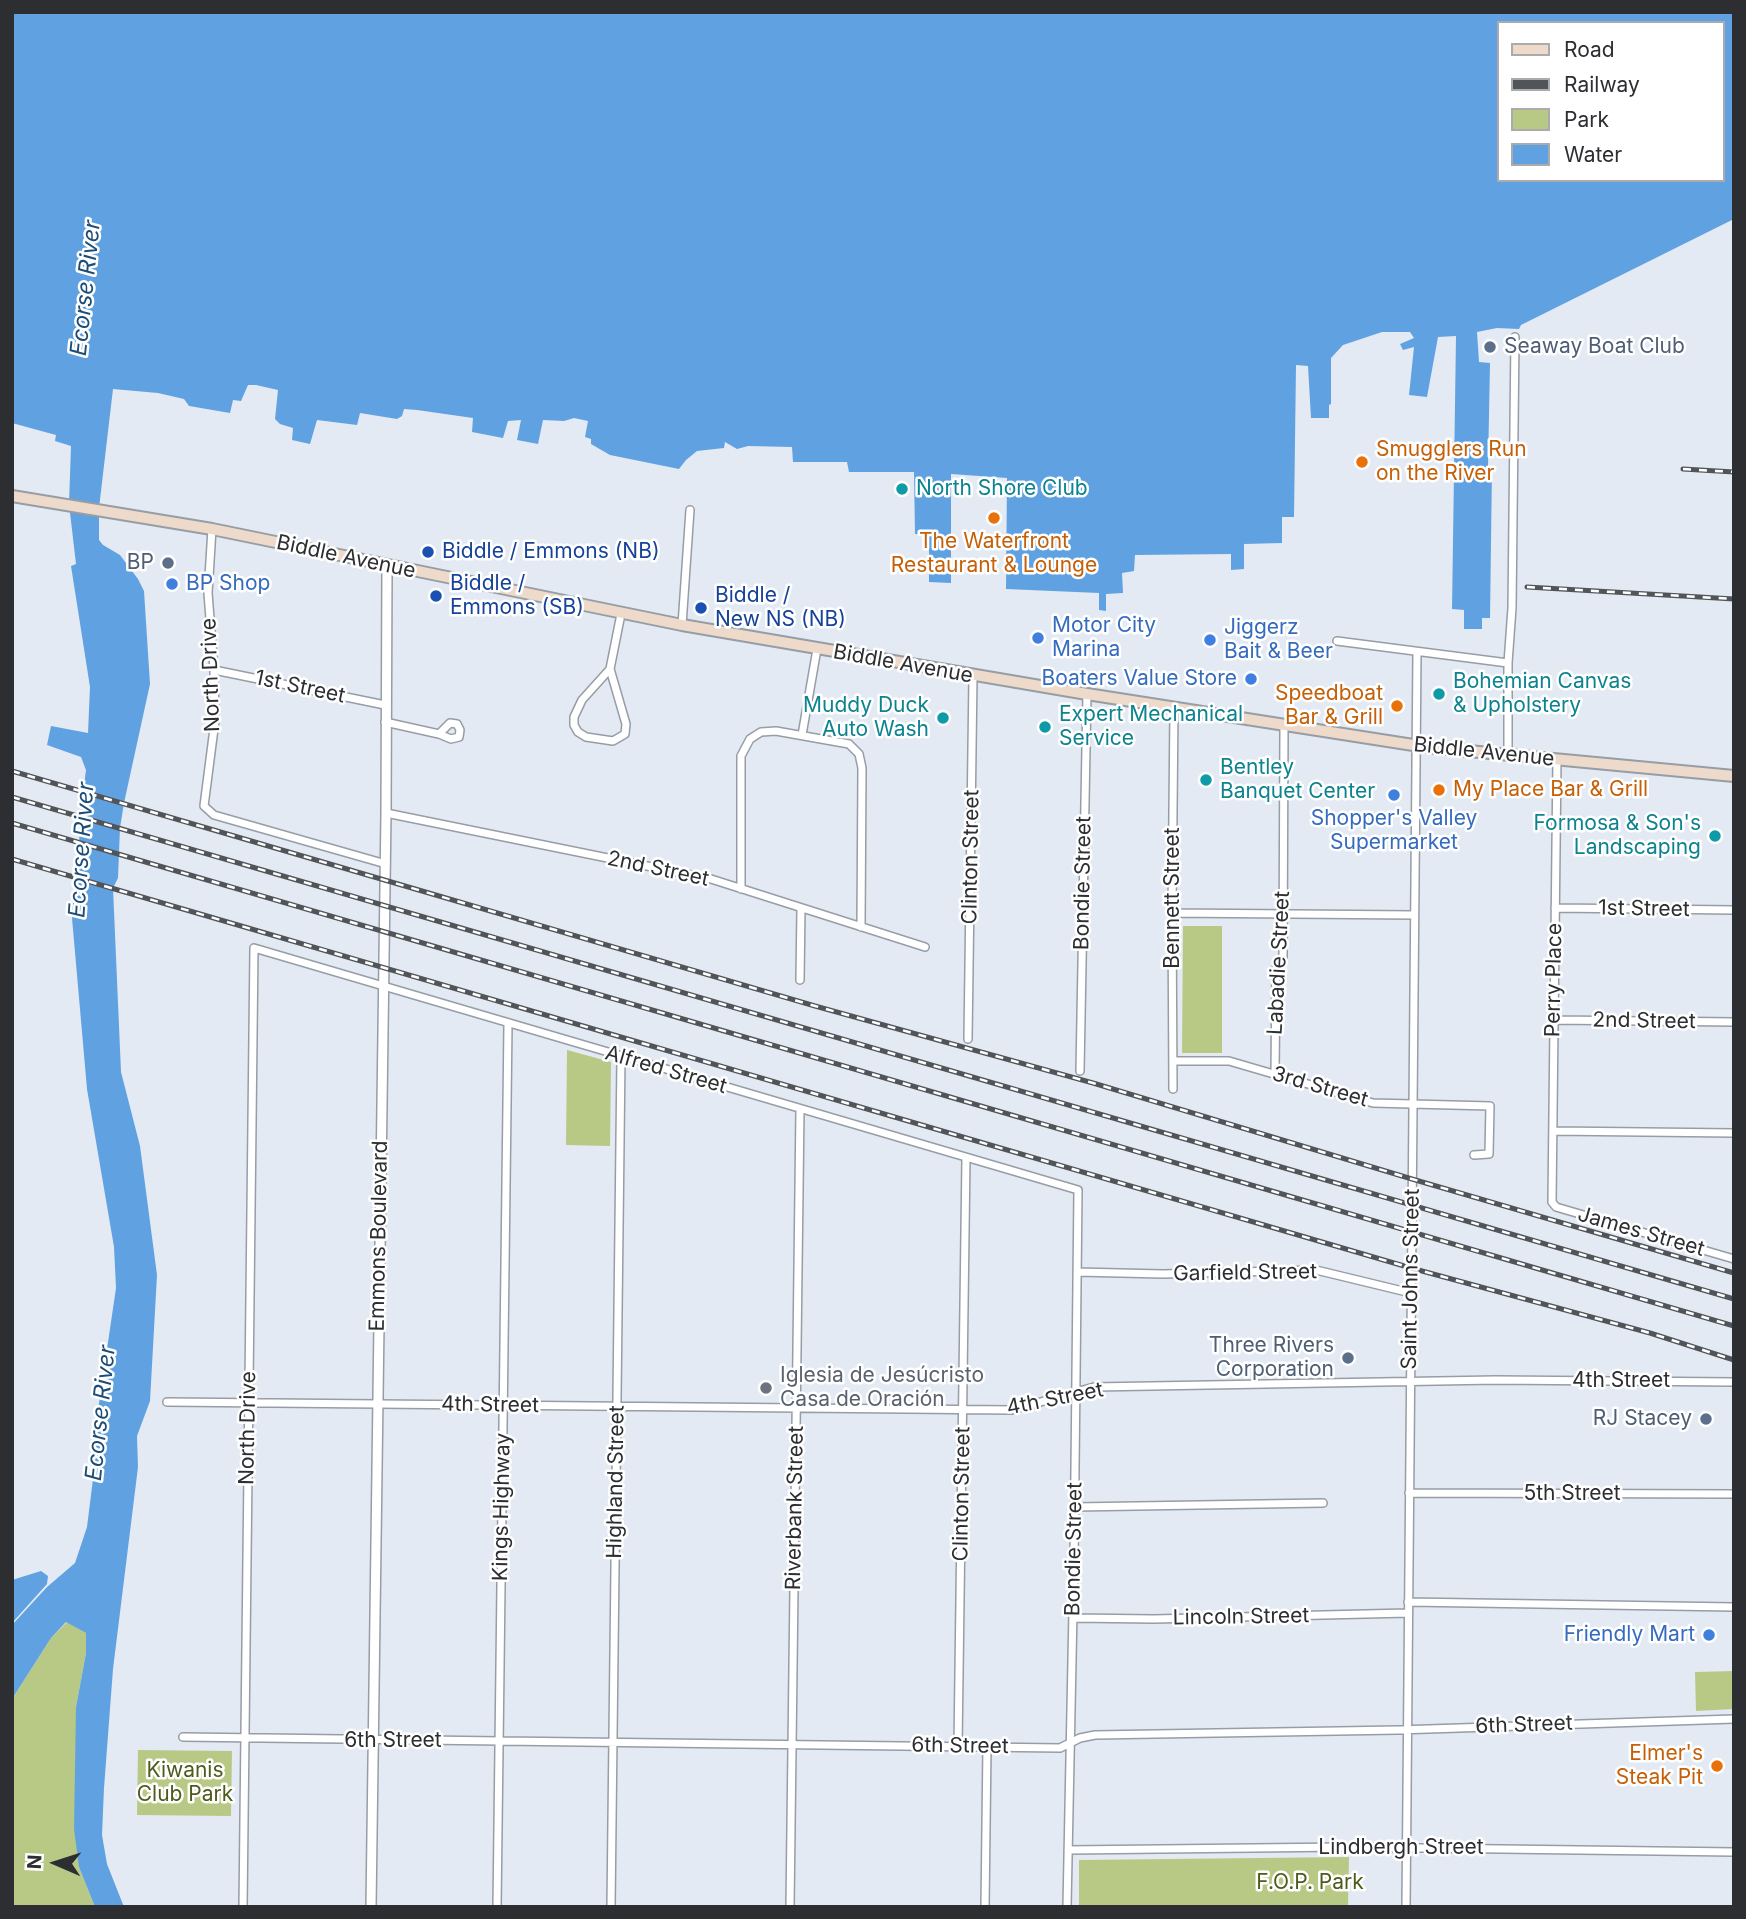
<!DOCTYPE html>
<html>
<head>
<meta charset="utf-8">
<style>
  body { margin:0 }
  #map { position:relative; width:1746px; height:1919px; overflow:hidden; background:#e3eaf3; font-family:Inter,sans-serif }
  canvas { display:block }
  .frame { position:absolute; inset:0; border:14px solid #2c2e31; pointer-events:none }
  .legend { position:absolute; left:1497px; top:21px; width:228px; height:161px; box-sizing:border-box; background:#fff; border:2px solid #ababad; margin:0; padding:9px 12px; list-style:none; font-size:21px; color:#2c2e31 }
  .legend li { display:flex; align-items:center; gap:14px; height:35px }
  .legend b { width:35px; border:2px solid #ababad }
  .north { position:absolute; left:21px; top:1828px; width:70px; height:70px; -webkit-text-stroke:5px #fff; paint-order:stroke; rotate:273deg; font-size:19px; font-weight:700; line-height:28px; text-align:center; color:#2c2e31 }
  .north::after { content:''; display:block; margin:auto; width:24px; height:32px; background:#2c2e31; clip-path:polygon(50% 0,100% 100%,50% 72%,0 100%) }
</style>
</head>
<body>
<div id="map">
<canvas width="1746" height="1919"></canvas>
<div class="frame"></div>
<ul class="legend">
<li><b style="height:9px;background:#eddaca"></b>Road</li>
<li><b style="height:9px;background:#515458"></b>Railway</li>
<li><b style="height:19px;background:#b8c985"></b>Park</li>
<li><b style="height:19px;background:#60a2e1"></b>Water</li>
</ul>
<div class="north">N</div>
</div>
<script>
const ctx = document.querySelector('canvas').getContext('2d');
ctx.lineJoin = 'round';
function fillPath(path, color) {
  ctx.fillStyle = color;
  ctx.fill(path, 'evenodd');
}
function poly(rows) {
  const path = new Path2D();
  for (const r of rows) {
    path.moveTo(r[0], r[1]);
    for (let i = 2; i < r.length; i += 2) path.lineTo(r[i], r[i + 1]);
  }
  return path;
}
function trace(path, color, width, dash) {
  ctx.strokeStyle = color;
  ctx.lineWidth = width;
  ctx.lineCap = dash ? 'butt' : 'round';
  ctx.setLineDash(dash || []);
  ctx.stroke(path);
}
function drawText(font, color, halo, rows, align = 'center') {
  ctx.font = font + ' Inter,sans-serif';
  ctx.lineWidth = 5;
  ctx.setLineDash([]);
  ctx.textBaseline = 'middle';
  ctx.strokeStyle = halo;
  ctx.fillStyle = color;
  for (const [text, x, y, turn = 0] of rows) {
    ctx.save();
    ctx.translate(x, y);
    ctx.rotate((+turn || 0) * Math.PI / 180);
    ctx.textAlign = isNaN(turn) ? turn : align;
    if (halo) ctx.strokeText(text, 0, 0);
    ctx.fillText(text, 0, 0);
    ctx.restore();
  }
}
const green = poly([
  [1183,926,1222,926,1222,1053,1182,1053],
  [567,1050,611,1062,610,1146,566,1145],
  [67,1622,86,1633,86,1653,76,1707,79,1867,95,1907,12,1907,12,1699,51,1638],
  [1734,1671,1734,1709,1696,1711,1695,1672],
  [138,1750,232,1751,231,1816,137,1815],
  [1349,1857,1348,1907,1079,1907,1079,1860]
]);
const water = poly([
  [12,12,1734,12,1734,219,1521,325,1519,329,1497,328,1477,332,1479,362,1490,363,1488,466,1492,467,1490,618,1482,618,1482,629,1464,629,1464,610,1452,609,1456,336,1438,337,1427,397,1409,395,1414,347,1403,350,1400,344,1414,338,1410,332,1382,332,1343,345,1331,358,1331,404,1329,405,1329,418,1311,418,1308,366,1296,365,1294,517,1282,517,1282,543,1244,544,1244,569,1231,570,1231,554,1135,555,1134,571,1122,573,1123,593,1106,594,1106,611,1099,610,1099,593,1006,589,1007,478,951,474,951,583,929,582,929,535,915,534,914,472,849,472,847,462,793,462,792,447,748,446,737,449,725,442,724,448,697,451,686,460,679,469,610,455,591,444,591,439,585,437,588,421,574,418,564,421,543,420,538,444,517,440,521,420,508,421,503,438,472,432,473,418,417,410,404,409,402,416,397,419,360,413,357,425,317,420,310,444,292,440,293,428,280,424,275,419,278,390,256,385,248,385,241,401,233,400,230,413,189,406,184,399,158,393,113,389,99,508,99,540,103,545,120,555,138,579,144,591,150,684,124,803,120,828,118,878,113,888,121,1072,140,1146,157,1275,150,1401,137,1436,138,1467,113,1669,104,1788,102,1835,107,1864,124,1907,95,1907,79,1867,74,1829,76,1707,86,1653,86,1633,66,1622,51,1638,12,1699,12,1625,47,1587,75,1563,87,1527,95,1463,97,1417,116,1288,114,1247,87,1089,72,918,73,894,78,877,80,816,86,770,81,757,47,745,51,726,88,733,90,687,71,566,76,564,69,504,71,446,55,441,56,435,12,423],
  [1499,23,1723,23,1723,180,1499,180],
  [41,1571,48,1576,47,1584,12,1623,12,1580]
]);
const minor = poly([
  [212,529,208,593,214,670,215,721,204,806,214,815,386,864],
  [682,625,690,510],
  [1337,641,1508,663],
  [610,669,626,724,625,734,613,741,586,737,578,732,574,725,574,717,582,700,610,669],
  [610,669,621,614],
  [214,670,385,705],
  [385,722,439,734,451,739,459,737,460,730,457,724,450,723,439,734],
  [802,735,817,649],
  [1508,755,1508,663,1512,608,1515,337],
  [1557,759,1552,1202,1556,1207,1734,1259],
  [386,813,711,879,925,947],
  [741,889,741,756,750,739,761,732,776,731,849,744,859,754,862,768,861,927],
  [1555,908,1734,910],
  [1172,913,1414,915],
  [800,980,801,908],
  [1554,1020,1734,1022],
  [968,1039,973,676],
  [1173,1061,1229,1061,1373,1103,1490,1106,1489,1154,1474,1155],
  [1080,1071,1087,694],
  [1275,1074,1276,968,1283,958,1284,726],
  [1173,1089,1172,913,1174,708],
  [1553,1131,1734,1133],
  [1077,1272,1163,1274,1316,1270,1411,1293],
  [167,1402,1012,1410,1094,1387,1495,1380,1734,1382],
  [1409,1493,1734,1494],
  [1075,1507,1323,1503],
  [1408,1602,1734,1607],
  [1073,1618,1154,1619,1408,1613],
  [183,1737,1060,1748,1080,1738,1095,1735,1398,1730,1734,1719],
  [958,1746,966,1158],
  [1068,1850,1346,1847,1734,1852],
  [243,1907,254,948,1078,1190,1074,1561,1067,1907],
  [497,1907,508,1024],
  [611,1907,621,1057],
  [790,1907,800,1109],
  [985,1907,987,1746],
  [1406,1907,1417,652]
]);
const tertiary = poly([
  [371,1907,386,813,387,566]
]);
const secondary = poly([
  [12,496,212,529,682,625,1087,694,1426,747,1734,776]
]);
const rail = poly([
  [1683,469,1734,472],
  [1527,587,1734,599],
  [12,771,815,1006,1093,1083,1412,1179,1734,1273],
  [12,797,1734,1299],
  [12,823,1734,1326],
  [12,859,1411,1268,1650,1333,1734,1360]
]);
const markers = [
  [1490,347,7,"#5c6f8a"],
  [1362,462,7,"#e8710a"],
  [902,489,7,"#0f9aa8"],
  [994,518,7,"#e8710a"],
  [428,552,7,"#1a4fb4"],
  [168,563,7,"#5c6f8a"],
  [172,584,7,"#3f7fe0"],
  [436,596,7,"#1a4fb4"],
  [701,608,7,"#1a4fb4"],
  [1038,638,7,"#3f7fe0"],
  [1210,640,7,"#3f7fe0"],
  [1251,679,7,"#3f7fe0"],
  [1439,694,7,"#0f9aa8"],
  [1397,706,7,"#e8710a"],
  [943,718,7,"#0f9aa8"],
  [1045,727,7,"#0f9aa8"],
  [1206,780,7,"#0f9aa8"],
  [1439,790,7,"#e8710a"],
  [1394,795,7,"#3f7fe0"],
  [1715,836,7,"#0f9aa8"],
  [1348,1358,7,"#5c6f8a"],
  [766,1388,7,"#6b7280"],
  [1706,1419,7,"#5c6f8a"],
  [1709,1635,7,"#3f7fe0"],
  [1717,1766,7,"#e8710a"]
];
const serviceNames = [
  ["Seaway Boat Club",1504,347,"left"],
  ["BP",154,563],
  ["Three Rivers",1334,1346],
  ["Corporation",1334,1370],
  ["RJ Stacey",1692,1419]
];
const foodNames = [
  ["Smugglers Run",1376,450],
  ["on the River",1376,474],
  ["The Waterfront",994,542,"center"],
  ["Restaurant & Lounge",994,566,"center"],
  ["Speedboat",1383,694,"right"],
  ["Bar & Grill",1383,718,"right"],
  ["My Place Bar & Grill",1453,790],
  ["Elmer's",1703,1754,"right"],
  ["Steak Pit",1703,1778,"right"]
];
const cultureNames = [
  ["North Shore Club",916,489],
  ["Bohemian Canvas",1453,682],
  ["& Upholstery",1453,706],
  ["Muddy Duck",929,706,"right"],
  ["Auto Wash",929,730,"right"],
  ["Expert Mechanical",1059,715],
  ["Service",1059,739],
  ["Bentley",1220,768],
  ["Banquet Center",1220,792],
  ["Formosa & Son's",1701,824,"right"],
  ["Landscaping",1701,848,"right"]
];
const transitNames = [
  ["Biddle / Emmons (NB)",442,552],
  ["Biddle /",450,584],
  ["Emmons (SB)",450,608],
  ["Biddle /",715,596],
  ["New NS (NB)",715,620]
];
const streetNames = [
  ["Biddle Avenue",346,557,12],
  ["Biddle Avenue",903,664,10],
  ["North Drive",211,675,-92],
  ["1st Street",300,687,12],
  ["Biddle Avenue",1484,752,6],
  ["Clinton Street",971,857,-89],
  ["2nd Street",658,869,12],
  ["Bondie Street",1083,883,-89],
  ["Bennett Street",1173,898,-90],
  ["1st Street",1644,909,1],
  ["Labadie Street",1279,963,-87],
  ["Perry Place",1554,980,-89],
  ["2nd Street",1644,1021,1],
  ["Alfred Street",666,1070,16],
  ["3rd Street",1320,1087,16],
  ["James Street",1641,1232,16],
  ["Emmons Boulevard",379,1236,-89],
  ["Garfield Street",1245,1273,-1],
  ["Saint Johns Street",1411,1279,-89],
  ["4th Street",1621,1381],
  ["4th Street",1055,1399,-11],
  ["4th Street",490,1405,1],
  ["North Drive",248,1428,-89],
  ["Highland Street",616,1482,-89],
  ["Clinton Street",962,1494,-89],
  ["5th Street",1572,1494],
  ["Kings Highway",502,1507,-89],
  ["Riverbank Street",795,1508,-89],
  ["Bondie Street",1074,1549,-89],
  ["Lincoln Street",1241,1617,-1],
  ["6th Street",1524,1725,-2],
  ["6th Street",393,1741],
  ["6th Street",960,1746,1],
  ["Lindbergh Street",1401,1848]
];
const shopNames = [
  ["BP Shop",186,584],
  ["Motor City",1052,626],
  ["Marina",1052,650],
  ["Jiggerz",1224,628],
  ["Bait & Beer",1224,652],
  ["Boaters Value Store",1237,679,"right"],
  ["Shopper's Valley",1394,819,"center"],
  ["Supermarket",1394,843,"center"],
  ["Friendly Mart",1695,1635,"right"]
];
const worshipNames = [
  ["Iglesia de Jesúcristo",780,1376],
  ["Casa de Oración",780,1400]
];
const parkNames = [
  ["Kiwanis",185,1771],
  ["Club Park",185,1795],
  ["F.O.P. Park",1310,1883]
];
const waterNames = [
  ["Ecorse River",86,288,-84],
  ["Ecorse River",82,850,-86],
  ["Ecorse River",101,1413,-84]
];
fillPath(green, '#b8c985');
fillPath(water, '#60a2e1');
trace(minor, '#979da5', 10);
trace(tertiary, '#979da5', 12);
trace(secondary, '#979da5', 14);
trace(minor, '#fff', 7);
trace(tertiary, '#fff', 9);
trace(secondary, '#eddaca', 10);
trace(rail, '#515458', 5);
trace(rail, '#fff', 2.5, [8]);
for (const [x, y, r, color] of markers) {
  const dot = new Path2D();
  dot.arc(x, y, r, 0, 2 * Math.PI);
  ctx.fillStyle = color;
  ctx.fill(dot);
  trace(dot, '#fff', 2.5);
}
drawText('21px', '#4e5e75', '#fff', serviceNames, 'right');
drawText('21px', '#c56008', '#fff', foodNames, 'left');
drawText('21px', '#0d838f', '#fff', cultureNames, 'left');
drawText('21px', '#164399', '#fff', transitNames, 'left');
drawText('21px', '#2c2e31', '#fff', streetNames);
drawText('21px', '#366cbe', '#fff', shopNames, 'left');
drawText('21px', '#5b616d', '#fff', worshipNames, 'left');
drawText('21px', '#4e5b1c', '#fff', parkNames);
drawText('italic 23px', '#1d4c76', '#fff', waterNames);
</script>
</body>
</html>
